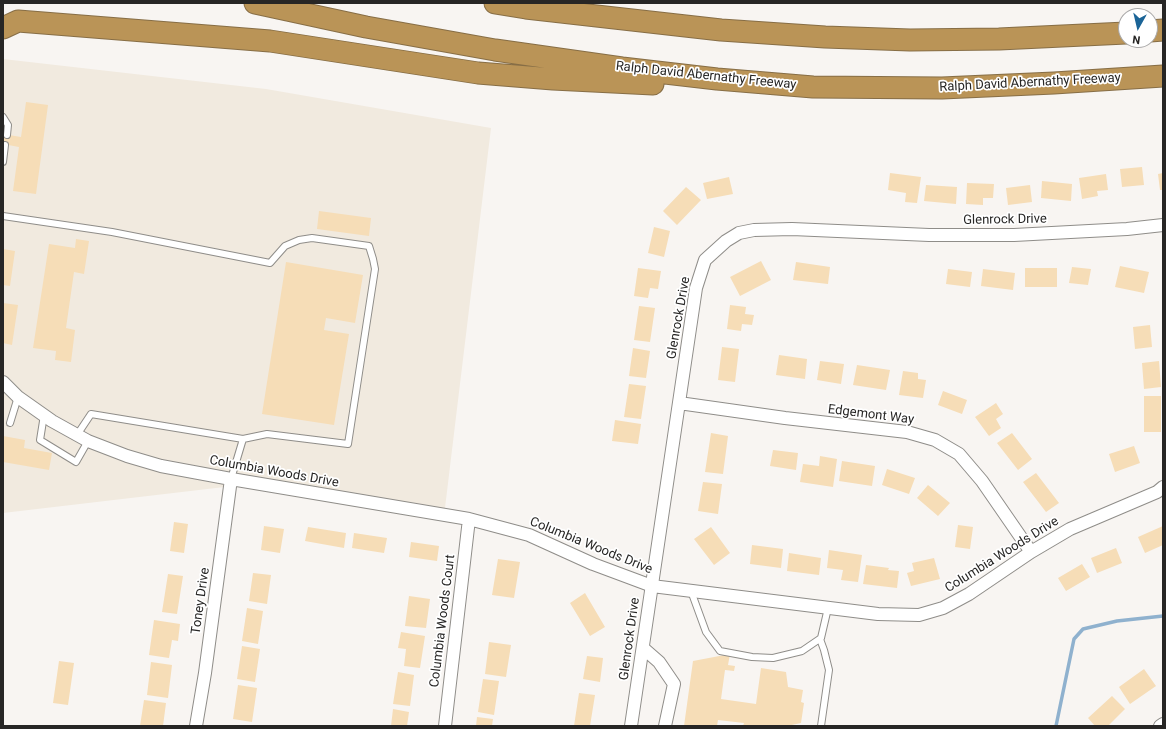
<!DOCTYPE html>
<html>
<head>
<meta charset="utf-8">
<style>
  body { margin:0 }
  #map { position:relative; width:1166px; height:729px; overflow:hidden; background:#f8f5f2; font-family:Roboto,sans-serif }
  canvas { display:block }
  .frame { position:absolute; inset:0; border:4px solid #272625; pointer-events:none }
  .north { position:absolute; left:1118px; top:8px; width:40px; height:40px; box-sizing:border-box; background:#fff; border:1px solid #a9a8a8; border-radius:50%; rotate:188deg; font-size:11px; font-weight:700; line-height:16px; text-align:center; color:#272625 }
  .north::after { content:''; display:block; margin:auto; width:14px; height:18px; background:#1b6497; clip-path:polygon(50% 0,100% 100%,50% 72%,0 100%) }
</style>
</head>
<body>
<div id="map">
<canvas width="1166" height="729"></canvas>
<div class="frame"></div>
<div class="north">N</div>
</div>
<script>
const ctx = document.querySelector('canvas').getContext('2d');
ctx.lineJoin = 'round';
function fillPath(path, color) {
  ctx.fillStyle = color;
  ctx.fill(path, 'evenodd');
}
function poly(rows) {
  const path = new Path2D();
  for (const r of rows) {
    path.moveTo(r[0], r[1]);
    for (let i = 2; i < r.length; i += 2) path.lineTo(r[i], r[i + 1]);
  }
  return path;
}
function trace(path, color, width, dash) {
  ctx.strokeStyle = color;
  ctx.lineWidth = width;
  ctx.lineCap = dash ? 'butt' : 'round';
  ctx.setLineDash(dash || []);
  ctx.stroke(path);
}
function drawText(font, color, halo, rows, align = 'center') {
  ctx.font = font + ' Roboto,sans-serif';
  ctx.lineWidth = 3.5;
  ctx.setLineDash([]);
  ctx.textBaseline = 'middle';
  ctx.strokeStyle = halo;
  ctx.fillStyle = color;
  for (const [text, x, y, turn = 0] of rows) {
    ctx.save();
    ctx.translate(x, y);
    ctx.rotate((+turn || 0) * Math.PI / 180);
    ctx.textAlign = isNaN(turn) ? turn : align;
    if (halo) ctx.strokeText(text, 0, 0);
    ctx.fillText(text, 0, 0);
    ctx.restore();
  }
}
const built = poly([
  [3,59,266,89,491,128,444,516,233,486,3,513]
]);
const stream = poly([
  [1056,726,1074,639,1083,629,1117,621,1163,616]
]);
const building = poly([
  [26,102,48,105,36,194,13,191,19,147,3,144,3,134,21,137],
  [1142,167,1144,185,1122,187,1120,169],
  [890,173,921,177,917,203,905,202,906,193,888,190],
  [1163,173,1163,190,1160,190,1158,174],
  [1106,174,1108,190,1097,191,1098,196,1082,199,1079,178],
  [729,177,733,194,707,199,703,183],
  [1042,181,1072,184,1071,201,1041,198],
  [967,183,994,184,993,198,983,198,983,205,966,204],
  [926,185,957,187,956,204,924,201],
  [1030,185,1032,202,1008,205,1006,188],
  [686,187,701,200,677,225,663,211],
  [319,211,371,218,369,236,317,229],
  [654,227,670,231,664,257,648,253],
  [76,239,89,241,84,274,74,272,66,328,75,330,71,362,55,360,56,351,33,348,49,244,75,248],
  [3,249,15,251,10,286,3,285],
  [761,261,771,280,740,296,730,277],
  [286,262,363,275,355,323,326,318,324,330,349,334,334,425,262,414],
  [796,262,830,267,828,284,793,280],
  [1120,266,1149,272,1144,293,1115,287],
  [1072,267,1091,269,1088,285,1069,283],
  [638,268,661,271,658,289,650,288,648,298,634,296],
  [1025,268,1057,268,1057,287,1025,287],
  [948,269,972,272,970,287,946,284],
  [983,269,1015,273,1013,290,981,286],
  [3,303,18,305,12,345,3,343],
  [730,305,746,307,745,314,754,315,752,325,742,324,741,331,727,329],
  [639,306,655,308,650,342,634,340],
  [1150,325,1152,347,1135,349,1133,327],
  [722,347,739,349,735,382,718,380],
  [633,348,650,351,646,378,629,376],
  [779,355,807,359,805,379,776,375],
  [820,361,844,364,841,384,817,380],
  [1159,361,1161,387,1144,389,1142,363],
  [857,365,890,370,886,390,853,385],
  [903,371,918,373,918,379,926,380,923,398,899,395],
  [629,384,646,386,641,419,624,417],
  [943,391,967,400,962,414,938,405],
  [1144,396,1161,396,1161,432,1144,432],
  [996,403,1003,414,996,419,1001,428,989,436,975,417],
  [615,420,641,424,638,444,612,441],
  [711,433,728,436,723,474,705,472],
  [1012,433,1032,459,1018,470,997,443],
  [3,436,25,440,24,448,52,453,49,470,3,462],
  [1134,446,1140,463,1115,472,1109,454],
  [773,450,798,453,796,470,770,466],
  [820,456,837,459,833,487,800,482,803,464,819,466],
  [842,461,875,466,872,486,839,481],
  [887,469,915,478,909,494,882,485],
  [1036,473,1059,503,1046,512,1023,482],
  [703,482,722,484,718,514,698,511],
  [928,485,950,503,938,516,917,498],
  [174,522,188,524,184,553,170,551],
  [958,525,973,527,970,549,955,547],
  [264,526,284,529,280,553,261,550],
  [1163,526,1163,545,1145,553,1138,537],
  [308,527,346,533,344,548,305,541],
  [711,527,730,553,714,565,694,539],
  [354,533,387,538,384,553,352,548],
  [411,542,439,546,437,561,409,557],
  [752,545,783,549,781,568,750,564],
  [1116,548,1122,563,1097,573,1091,558],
  [829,550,862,555,858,582,841,580,843,570,827,568],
  [789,553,821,558,819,575,787,571],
  [934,558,940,579,911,586,907,573,914,571,912,563],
  [498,559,520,562,514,598,492,595],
  [1082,564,1090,577,1066,591,1058,578],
  [866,565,889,568,888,570,899,571,897,588,863,584],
  [253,573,271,575,267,604,249,601],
  [168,574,183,576,177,614,162,612],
  [585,593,605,627,590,636,570,603],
  [409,596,430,599,426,628,405,626],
  [247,608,263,611,258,644,242,641],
  [154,620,180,624,178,641,172,640,169,658,149,655],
  [401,632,425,636,420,668,404,666,406,649,398,648],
  [489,642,511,645,506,677,485,674],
  [242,646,260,649,255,682,237,679],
  [730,654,728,665,735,666,734,671,725,670,721,699,756,704,761,668,786,672,788,687,803,690,801,702,804,703,801,723,787,726,743,726,744,723,718,720,717,726,684,726,693,661],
  [587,656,603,658,600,682,583,679],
  [59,661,74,663,68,705,53,703],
  [151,662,172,665,168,698,147,695],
  [1144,669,1156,686,1130,704,1119,687],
  [398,672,414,675,410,706,393,704],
  [483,679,499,681,494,715,478,712],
  [238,685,257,688,252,722,233,719],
  [579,693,595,695,590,726,574,726],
  [1112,696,1125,709,1108,726,1095,726,1088,718],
  [144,700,166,703,163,726,140,726],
  [393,709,409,712,407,726,391,726],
  [477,717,493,719,492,726,476,726]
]);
const service = poly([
  [3,117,8,125,7,135],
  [3,162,5,145],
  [3,216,112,232,270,263,285,246,299,240,312,238,369,246,373,259,375,269,348,444,267,434,243,439,91,414,77,435],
  [44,415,40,440,76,462,88,441],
  [10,423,18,397],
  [231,479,243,439],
  [691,591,706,632,720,651,752,657,773,658,802,651,821,638,828,608],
  [820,639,824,650,829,670,821,726]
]);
const minor = poly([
  [3,382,18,397,52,421,88,441,127,456,161,466,231,479,469,519,529,535,593,564,652,586,878,614,919,615,943,608,969,594,1031,552,1070,529,1157,492,1163,487],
  [679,403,785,418,907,432,935,440,959,454,982,481,1031,552],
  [643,648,659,662,674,684,665,726],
  [196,726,205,673,231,479],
  [445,726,469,519],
  [631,726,696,288,705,260,726,241,739,233,754,230,792,229,929,235,1014,235,1127,229,1163,225],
  [1160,726,1163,724]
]);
const motorway = poly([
  [255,3,366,27,495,50,622,68,717,79,813,87,942,88,1054,83,1163,76],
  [495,3,526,8,721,30,825,37,910,40,999,39,1126,33],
  [3,28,18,21,270,41,478,73,553,79,653,84],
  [1150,31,1163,30]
]);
const streetNames = [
  ["Ralph David Abernathy Freeway",706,76,6],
  ["Ralph David Abernathy Freeway",1030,83,-3],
  ["Glenrock Drive",1005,220,-1],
  ["Glenrock Drive",679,318,-80],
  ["Edgemont Way",871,415,7],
  ["Columbia Woods Drive",274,472,10],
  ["Columbia Woods Drive",591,546,22],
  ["Columbia Woods Drive",1002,555,-32],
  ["Toney Drive",201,601,-82],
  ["Columbia Woods Court",443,621,-83],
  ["Glenrock Drive",630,639,-82]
];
fillPath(built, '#f1eadf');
trace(stream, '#8fb1ce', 3.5);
fillPath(building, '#f6ddb7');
trace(service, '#8f8d89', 8);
trace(minor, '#8f8d89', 14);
trace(motorway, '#876e46', 23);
trace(service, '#fff', 6);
trace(minor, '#fff', 12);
trace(motorway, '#ba9457', 21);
drawText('13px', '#272625', '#fff', streetNames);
</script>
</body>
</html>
